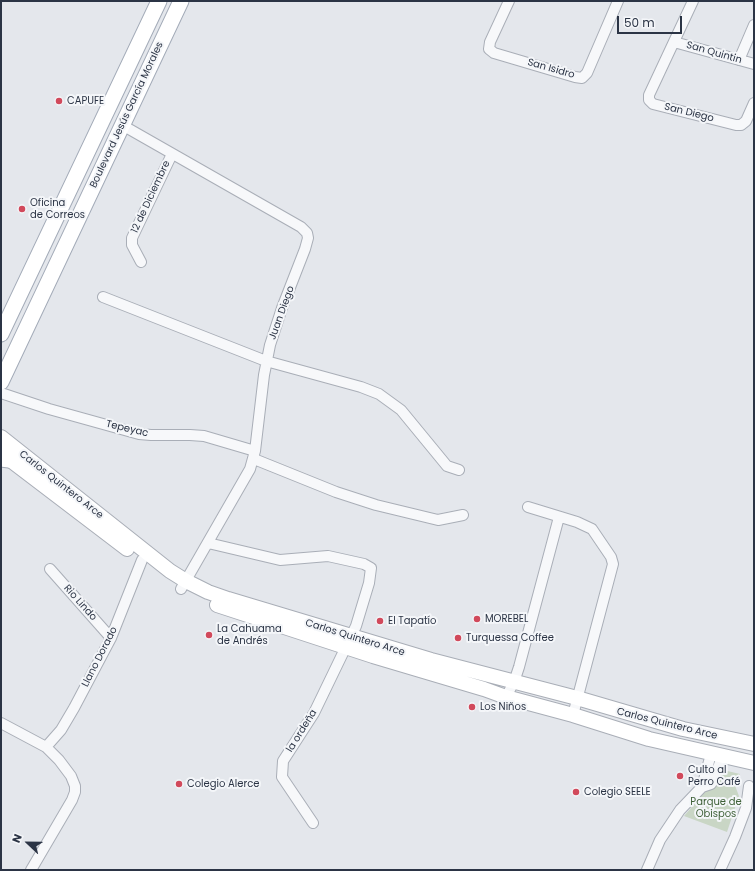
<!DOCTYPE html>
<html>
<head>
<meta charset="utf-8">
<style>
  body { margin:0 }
  #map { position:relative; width:755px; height:871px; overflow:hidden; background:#e4e7ec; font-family:Poppins,sans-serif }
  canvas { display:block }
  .frame { position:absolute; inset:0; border:2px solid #2b3445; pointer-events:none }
  .north { position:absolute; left:8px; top:823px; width:40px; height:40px; -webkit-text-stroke:3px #f4f6f9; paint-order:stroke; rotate:292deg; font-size:11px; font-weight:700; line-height:16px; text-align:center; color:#2b3445 }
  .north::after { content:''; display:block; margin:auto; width:14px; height:18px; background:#2b3445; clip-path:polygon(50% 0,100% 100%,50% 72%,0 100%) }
  .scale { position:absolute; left:617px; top:16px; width:65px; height:18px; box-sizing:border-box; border:2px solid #2b3445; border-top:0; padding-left:5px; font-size:12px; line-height:14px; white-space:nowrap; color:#2b3445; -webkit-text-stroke:3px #f4f6f9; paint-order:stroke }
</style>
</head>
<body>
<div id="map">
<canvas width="755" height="871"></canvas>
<div class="frame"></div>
<div class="north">N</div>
<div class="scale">50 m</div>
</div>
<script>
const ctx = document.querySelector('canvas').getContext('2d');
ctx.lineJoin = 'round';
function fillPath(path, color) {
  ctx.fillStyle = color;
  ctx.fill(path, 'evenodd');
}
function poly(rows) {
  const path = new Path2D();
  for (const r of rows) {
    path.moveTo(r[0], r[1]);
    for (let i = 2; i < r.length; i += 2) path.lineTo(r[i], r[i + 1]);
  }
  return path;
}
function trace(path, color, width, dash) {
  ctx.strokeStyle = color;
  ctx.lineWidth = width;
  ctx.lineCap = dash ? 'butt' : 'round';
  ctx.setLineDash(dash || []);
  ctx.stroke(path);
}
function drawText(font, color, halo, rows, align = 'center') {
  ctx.font = font + ' Poppins,sans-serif';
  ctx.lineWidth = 4;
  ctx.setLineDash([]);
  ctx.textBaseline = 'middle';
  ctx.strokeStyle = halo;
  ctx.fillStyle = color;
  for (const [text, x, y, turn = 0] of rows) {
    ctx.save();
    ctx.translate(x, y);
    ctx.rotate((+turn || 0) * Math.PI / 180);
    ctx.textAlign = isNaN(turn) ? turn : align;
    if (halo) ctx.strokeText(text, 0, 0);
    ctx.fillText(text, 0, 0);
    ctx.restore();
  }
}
const green = poly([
  [719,769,740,774,734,783,739,796,727,832,684,816,704,793,716,782]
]);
const minor = poly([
  [509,1,490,42,489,49,494,53,575,77,582,78,587,73,618,1],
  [693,1,649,95,649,100,653,104,736,125,741,125,746,121,754,103],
  [674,42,754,64],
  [739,60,754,25],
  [122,125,301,227,307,233,308,238,305,249,282,308,270,345,264,375,255,451,250,469,181,589],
  [141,262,132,245,132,238,172,154],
  [103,297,266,361,361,387,379,394,401,410,447,466,459,470],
  [1,393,49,409,139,434,151,435,190,435,204,436,255,451],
  [254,459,336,492,376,505,438,520,463,515],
  [528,507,577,522,592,529,611,557,613,564,573,715],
  [208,543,280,560,328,556,364,564,371,568,369,583,356,626,314,713,283,761,282,777,313,823],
  [50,569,111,638],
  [506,697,514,682,519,667,559,517],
  [1,723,46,747,59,760,71,776,75,786,75,792,72,800,31,870],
  [46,747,61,730,74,708,111,638,142,560],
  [702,787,711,754],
  [647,870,660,840,680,810,702,787,711,784,713,781,722,757],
  [720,870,735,837,746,808,749,786]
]);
const secondary = poly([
  [1,437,170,571,186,581,208,592,228,599,431,660,577,698,683,729,754,744],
  [1,453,127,549],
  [217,605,373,656,484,689,506,697,573,715,649,739,754,763]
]);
const primary = poly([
  [1,334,159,1],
  [1,382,181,1],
  [1,459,9,460]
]);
const markers = [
  [59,101,4,"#d1495b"],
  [22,209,4,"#d1495b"],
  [477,619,4,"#d1495b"],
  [380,621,4,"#d1495b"],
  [209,635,4,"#d1495b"],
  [458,638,4,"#d1495b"],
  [472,707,4,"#d1495b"],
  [680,776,4,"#d1495b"],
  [179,784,4,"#d1495b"],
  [576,792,4,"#d1495b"]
];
const streetNames = [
  ["San Quintin",714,53,16],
  ["San Isidro",551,69,16],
  ["San Diego",689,113,14],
  ["Boulevard Jesús García Morales",127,115,-65],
  ["12 de Diciembre",151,197,-65],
  ["Juan Diego",282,313,-70],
  ["Tepeyac",127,429,13],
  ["Carlos Quintero Arce",61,485,38],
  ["Rio Lindo",80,603,48],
  ["Carlos Quintero Arce",355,638,17],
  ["Llano Dorado",100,657,-63],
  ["Carlos Quintero Arce",667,724,14],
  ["la ordeña",302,731,-58]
];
const poiNames = [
  ["CAPUFE",67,101],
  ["Oficina",30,203],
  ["de Correos",30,215],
  ["MOREBEL",485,619],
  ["El Tapatío",388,621],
  ["La Cahuama",217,629],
  ["de Andrés",217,641],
  ["Turquessa Coffee",466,638],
  ["Los Niños",480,707],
  ["Culto al",688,770],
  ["Perro Café",688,782],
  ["Colegio Alerce",187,784],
  ["Colegio SEELE",584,792]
];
const parkNames = [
  ["Parque de",716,802],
  ["Obispos",716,814]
];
fillPath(green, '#c9d6c5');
trace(minor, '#a9aeb7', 12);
trace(secondary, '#a9aeb7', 16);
trace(primary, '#a3abb8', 17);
trace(minor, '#f7f8fa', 10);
trace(secondary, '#fff', 14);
trace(primary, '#fff', 15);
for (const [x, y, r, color] of markers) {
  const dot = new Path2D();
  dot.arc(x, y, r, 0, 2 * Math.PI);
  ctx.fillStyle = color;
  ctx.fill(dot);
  trace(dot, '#f4f6f9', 1.5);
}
drawText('10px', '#2b3445', '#f4f6f9', streetNames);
drawText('10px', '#2b3445', '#f4f6f9', poiNames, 'left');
drawText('10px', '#3f6138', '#f4f6f9', parkNames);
</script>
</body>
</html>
